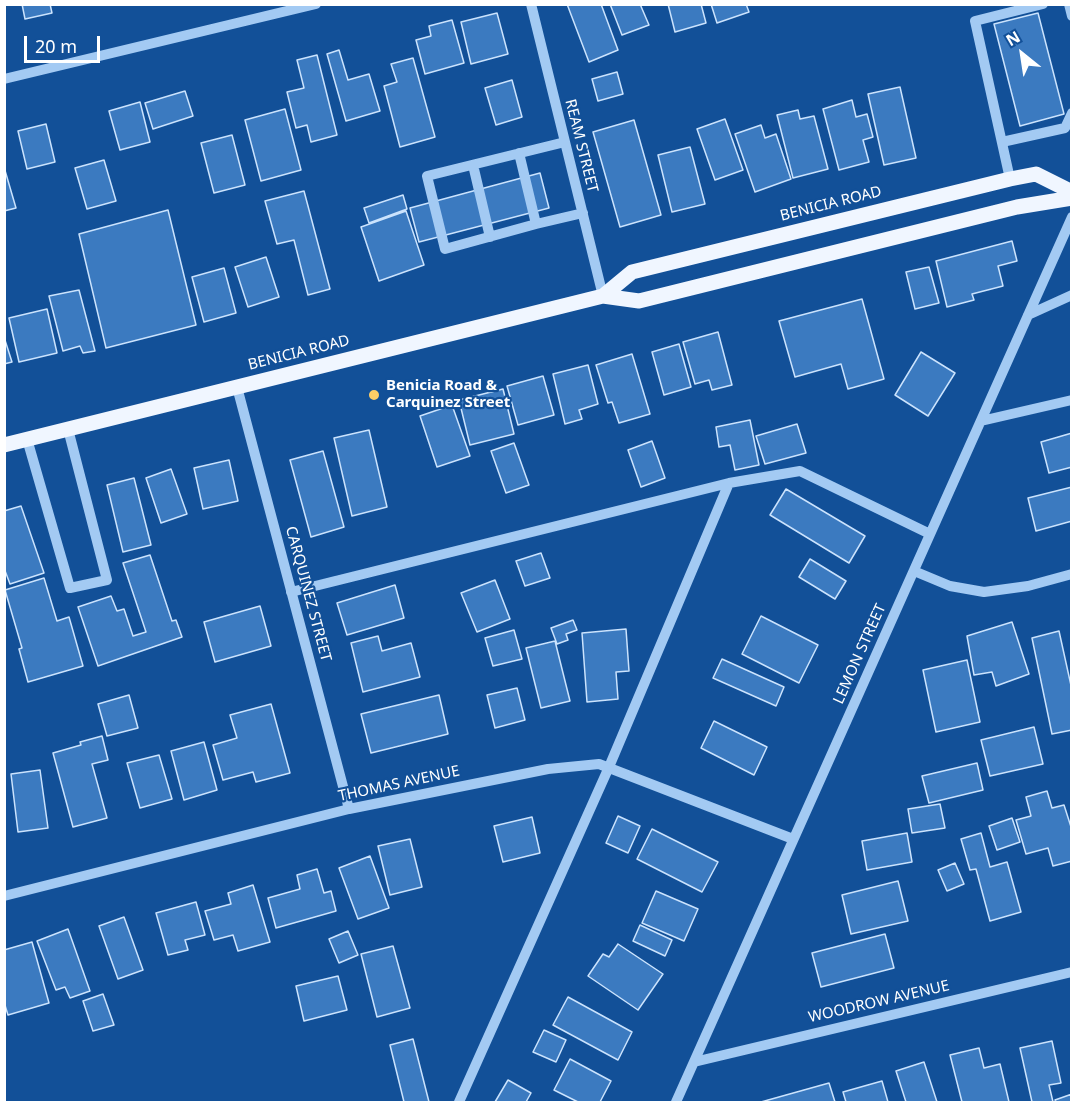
<!DOCTYPE html>
<html>
<head>
<meta charset="utf-8">
<style>
  body { margin:0 }
  #map { position:relative; width:1076px; height:1107px; overflow:hidden; background:#125098; font-family:"Noto Sans",sans-serif }
  canvas { display:block }
  .frame { position:absolute; inset:0; border:6px solid #fff; pointer-events:none }
  .north { position:absolute; left:992px; top:24px; width:60px; height:60px; -webkit-text-stroke:4px #125098; paint-order:stroke; rotate:330deg; font-size:16px; font-weight:700; line-height:24px; text-align:center; color:#fff }
  .north::after { content:''; display:block; margin:auto; width:21px; height:27px; background:#fff; clip-path:polygon(50% 0,100% 100%,50% 72%,0 100%) }
  .scale { position:absolute; left:24px; top:36px; width:76px; height:27px; box-sizing:border-box; border:3px solid #fff; border-top:0; padding-left:8px; font-size:18px; line-height:21px; white-space:nowrap; color:#fff; -webkit-text-stroke:4px #125098; paint-order:stroke }
</style>
</head>
<body>
<div id="map">
<canvas width="1076" height="1107"></canvas>
<div class="frame"></div>
<div class="north">N</div>
<div class="scale">20 m</div>
</div>
<script>
const ctx = document.querySelector('canvas').getContext('2d');
ctx.lineJoin = 'round';
function fillPath(path, color) {
  ctx.fillStyle = color;
  ctx.fill(path, 'evenodd');
}
function poly(rows) {
  const path = new Path2D();
  for (const r of rows) {
    path.moveTo(r[0], r[1]);
    for (let i = 2; i < r.length; i += 2) path.lineTo(r[i], r[i + 1]);
  }
  return path;
}
function trace(path, color, width, dash) {
  ctx.strokeStyle = color;
  ctx.lineWidth = width;
  ctx.lineCap = dash ? 'butt' : 'round';
  ctx.setLineDash(dash || []);
  ctx.stroke(path);
}
function drawText(font, color, halo, rows, align = 'center') {
  ctx.font = font + ' "Noto Sans",sans-serif';
  ctx.lineWidth = 4.5;
  ctx.setLineDash([]);
  ctx.textBaseline = 'middle';
  ctx.strokeStyle = halo;
  ctx.fillStyle = color;
  for (const [text, x, y, turn = 0] of rows) {
    ctx.save();
    ctx.translate(x, y);
    ctx.rotate((+turn || 0) * Math.PI / 180);
    ctx.textAlign = isNaN(turn) ? turn : align;
    if (halo) ctx.strokeText(text, 0, 0);
    ctx.fillText(text, 0, 0);
    ctx.restore();
  }
}
const building = poly([
  [22,4,50,4,52,13,25,19,22,4],
  [567,4,601,4,618,50,589,62,567,4],
  [610,4,640,4,649,25,622,35,610,4],
  [668,4,701,4,706,23,675,32,668,4],
  [711,4,746,4,749,12,717,23,711,4],
  [497,13,508,54,471,64,461,22,497,13],
  [1038,13,1064,114,1020,126,994,24,1038,13],
  [452,20,464,63,425,74,416,40,431,36,429,26,452,20],
  [339,50,348,80,369,74,380,111,346,121,327,54,339,50],
  [317,55,337,135,311,142,307,125,296,128,287,92,304,88,297,60,317,55],
  [413,58,435,137,400,147,384,86,397,82,391,64,413,58],
  [617,72,623,94,598,101,592,79,617,72],
  [512,80,522,117,496,125,485,88,512,80],
  [900,87,916,158,884,165,868,94,900,87],
  [185,91,193,116,153,129,145,103,185,91],
  [852,100,856,117,867,114,873,137,863,140,869,162,839,170,823,109,852,100],
  [140,102,150,142,120,150,109,111,140,102],
  [285,109,301,170,261,181,245,120,285,109],
  [798,110,800,119,814,116,828,169,793,178,777,115,798,110],
  [725,119,743,170,715,180,697,129,725,119],
  [634,120,661,215,620,227,593,132,634,120],
  [46,124,55,162,27,169,18,131,46,124],
  [761,125,765,138,776,134,791,179,755,192,735,134,761,125],
  [232,135,245,185,214,193,201,143,232,135],
  [690,147,705,204,672,212,658,155,690,147],
  [104,160,116,201,87,209,75,168,104,160],
  [4,167,16,208,4,211,4,167],
  [540,173,549,208,419,242,410,208,540,173],
  [304,191,330,289,308,295,294,240,277,244,265,201,304,191],
  [403,195,407,209,369,223,364,208,403,195],
  [168,210,196,325,106,348,79,234,168,210],
  [406,211,424,265,379,281,361,227,406,211],
  [1012,241,1017,261,998,266,1003,286,972,294,974,300,947,307,936,261,1012,241],
  [266,257,279,297,248,307,235,267,266,257],
  [929,267,939,303,915,309,906,272,929,267],
  [224,268,236,313,204,322,192,277,224,268],
  [79,290,95,351,83,353,80,346,63,351,49,296,79,290],
  [862,299,884,379,848,389,841,364,795,377,779,321,862,299],
  [47,309,57,353,19,362,9,318,47,309],
  [718,332,732,385,712,390,709,380,695,384,683,342,718,332],
  [4,337,12,362,4,364,4,337],
  [679,344,691,387,664,395,652,352,679,344],
  [921,352,955,373,928,416,895,395,921,352],
  [632,354,650,414,619,423,612,402,608,403,596,365,632,354],
  [588,365,598,404,579,410,582,419,565,424,553,374,588,365],
  [543,376,554,415,518,425,507,386,543,376],
  [503,389,514,434,470,445,459,400,503,389],
  [452,405,470,456,437,467,420,416,452,405],
  [750,420,759,465,735,470,730,445,719,447,716,427,750,420],
  [797,424,806,453,765,464,756,436,797,424],
  [369,430,387,507,352,516,334,438,369,430],
  [1072,433,1072,467,1049,473,1041,442,1072,433],
  [652,441,665,478,641,487,628,450,652,441],
  [514,443,529,485,506,493,491,451,514,443],
  [323,451,344,527,311,537,290,460,323,451],
  [229,460,238,501,203,509,194,468,229,460],
  [171,469,187,514,161,523,146,478,171,469],
  [134,478,151,545,123,552,107,485,134,478],
  [1072,487,1072,521,1036,531,1028,498,1072,487],
  [786,489,865,536,849,563,770,515,786,489],
  [21,506,44,573,10,584,4,568,4,511,21,506],
  [541,553,550,578,525,586,516,561,541,553],
  [150,555,172,621,176,620,182,637,98,666,78,607,111,596,117,611,124,609,133,636,146,632,123,563,150,555],
  [810,559,846,581,835,599,799,577,810,559],
  [44,578,57,621,69,617,83,666,28,682,19,649,22,648,5,590,44,578],
  [495,580,510,619,477,632,461,593,495,580],
  [395,585,404,618,347,635,337,603,395,585],
  [260,606,271,646,215,662,204,622,260,606],
  [761,616,818,645,799,683,742,654,761,616],
  [573,620,577,630,566,634,568,640,557,644,551,628,573,620],
  [1012,622,1029,674,996,686,992,672,974,675,967,636,1012,622],
  [626,629,629,671,616,672,618,699,587,702,582,633,626,629],
  [514,630,522,659,493,666,485,638,514,630],
  [1059,631,1072,690,1072,730,1052,734,1032,638,1059,631],
  [378,636,382,651,411,643,420,677,363,692,351,643,378,636],
  [555,641,570,701,541,708,526,648,555,641],
  [722,659,784,687,776,706,713,678,722,659],
  [967,660,980,722,936,732,923,670,967,660],
  [517,688,525,720,495,728,487,695,517,688],
  [129,695,138,728,107,736,98,704,129,695],
  [439,695,448,734,371,753,361,714,439,695],
  [271,704,290,773,256,782,253,772,223,780,213,745,237,738,230,715,271,704],
  [714,721,767,747,754,775,701,748,714,721],
  [1034,727,1043,764,990,776,981,740,1034,727],
  [102,736,108,760,92,764,107,818,73,827,53,753,81,745,80,742,102,736],
  [204,742,217,790,184,800,171,751,204,742],
  [159,755,172,799,140,808,127,763,159,755],
  [977,763,983,790,929,803,922,776,977,763],
  [40,770,48,828,18,832,11,774,40,770],
  [1047,791,1052,808,1064,805,1072,830,1072,861,1053,866,1048,848,1026,854,1016,820,1031,816,1026,797,1047,791],
  [940,804,945,828,912,833,908,809,940,804],
  [618,816,640,826,628,853,606,843,618,816],
  [532,817,540,853,503,862,494,826,532,817],
  [1012,818,1020,842,997,850,989,826,1012,818],
  [652,829,718,862,702,892,637,859,652,829],
  [907,833,912,862,867,870,862,841,907,833],
  [981,833,990,867,1007,862,1021,912,990,921,976,869,970,870,961,839,981,833],
  [410,839,422,887,390,895,378,846,410,839],
  [370,856,389,908,358,919,339,868,370,856],
  [955,863,964,884,947,891,938,870,955,863],
  [317,869,324,893,331,891,336,911,276,928,268,898,300,889,297,875,317,869],
  [898,881,908,921,851,934,842,895,898,881],
  [253,885,270,942,238,951,233,935,214,940,205,911,231,904,228,893,253,885],
  [656,891,698,909,684,941,642,923,656,891],
  [196,902,205,935,185,940,188,950,168,955,156,913,196,902],
  [124,917,143,970,118,979,99,926,124,917],
  [640,925,672,940,665,956,633,941,640,925],
  [68,929,90,991,70,998,65,987,56,990,37,941,68,929],
  [348,931,358,955,339,963,329,939,348,931],
  [885,934,894,968,821,987,812,953,885,934],
  [32,942,49,1003,8,1015,4,1002,4,950,32,942],
  [618,944,663,974,638,1010,588,976,603,954,609,957,618,944],
  [393,946,410,1008,377,1017,361,954,393,946],
  [338,976,347,1010,304,1021,296,986,338,976],
  [103,994,114,1025,93,1031,83,1001,103,994],
  [568,997,632,1032,618,1060,553,1025,568,997],
  [544,1030,566,1040,556,1062,533,1052,544,1030],
  [413,1039,429,1102,404,1102,390,1045,413,1039],
  [1052,1041,1061,1083,1049,1085,1053,1102,1032,1102,1020,1048,1052,1041],
  [979,1048,984,1068,1000,1064,1009,1102,962,1102,950,1055,979,1048],
  [570,1059,611,1081,600,1102,578,1102,554,1090,570,1059],
  [924,1062,937,1102,906,1102,896,1071,924,1062],
  [508,1080,531,1093,526,1102,495,1102,508,1080],
  [882,1081,888,1102,846,1102,843,1092,882,1081],
  [829,1083,835,1102,761,1102,829,1083],
  [1072,1094,1072,1102,1056,1102,1055,1100,1072,1094]
]);
const minor = poly([
  [531,4,603,296],
  [1069,4,1072,16],
  [4,79,316,4],
  [565,142,427,176,445,249,536,224,583,213],
  [1002,142,1065,128,1072,113],
  [519,153,536,224],
  [473,165,490,237],
  [1010,179,975,21,1043,4],
  [1028,315,1072,295],
  [237,387,349,809],
  [981,421,1072,400],
  [27,439,70,588,107,580,68,429],
  [914,571,950,586,984,592,1028,586,1072,574],
  [291,592,729,483],
  [4,896,349,809,548,769,599,764,793,839],
  [694,1062,1072,972],
  [459,1102,609,767,729,483,800,471,930,534],
  [676,1102,1072,217]
]);
const major = poly([
  [603,296,632,272,1010,179,1036,174,1072,192],
  [4,445,603,296,639,301,1017,207,1072,198]
]);
const markers = [
  [374,395,6,"#ffce66"]
];
const streetNames = [
  ["REAM STREET",581,146,76],
  ["BENICIA ROAD",831,204,-14],
  ["BENICIA ROAD",299,353,-14],
  ["CARQUINEZ STREET",308,594,75],
  ["LEMON STREET",860,654,-66],
  ["THOMAS AVENUE",399,784,-12],
  ["WOODROW AVENUE",879,1002,-13]
];
const poiNames = [
  ["Benicia Road &",386,386],
  ["Carquinez Street",386,403]
];
fillPath(building, '#3b7ac0');
trace(building, '#cbe3fd', 1.5);
trace(minor, '#a3caf3', 10);
trace(major, '#f0f6ff', 15);
for (const [x, y, r, color] of markers) {
  const dot = new Path2D();
  dot.arc(x, y, r, 0, 2 * Math.PI);
  ctx.fillStyle = color;
  ctx.fill(dot);
  trace(dot, '#125098', 2);
}
drawText('15px', '#fff', '#125098', streetNames);
drawText('bold 15px', '#fff', '#125098', poiNames, 'left');
</script>
</body>
</html>
